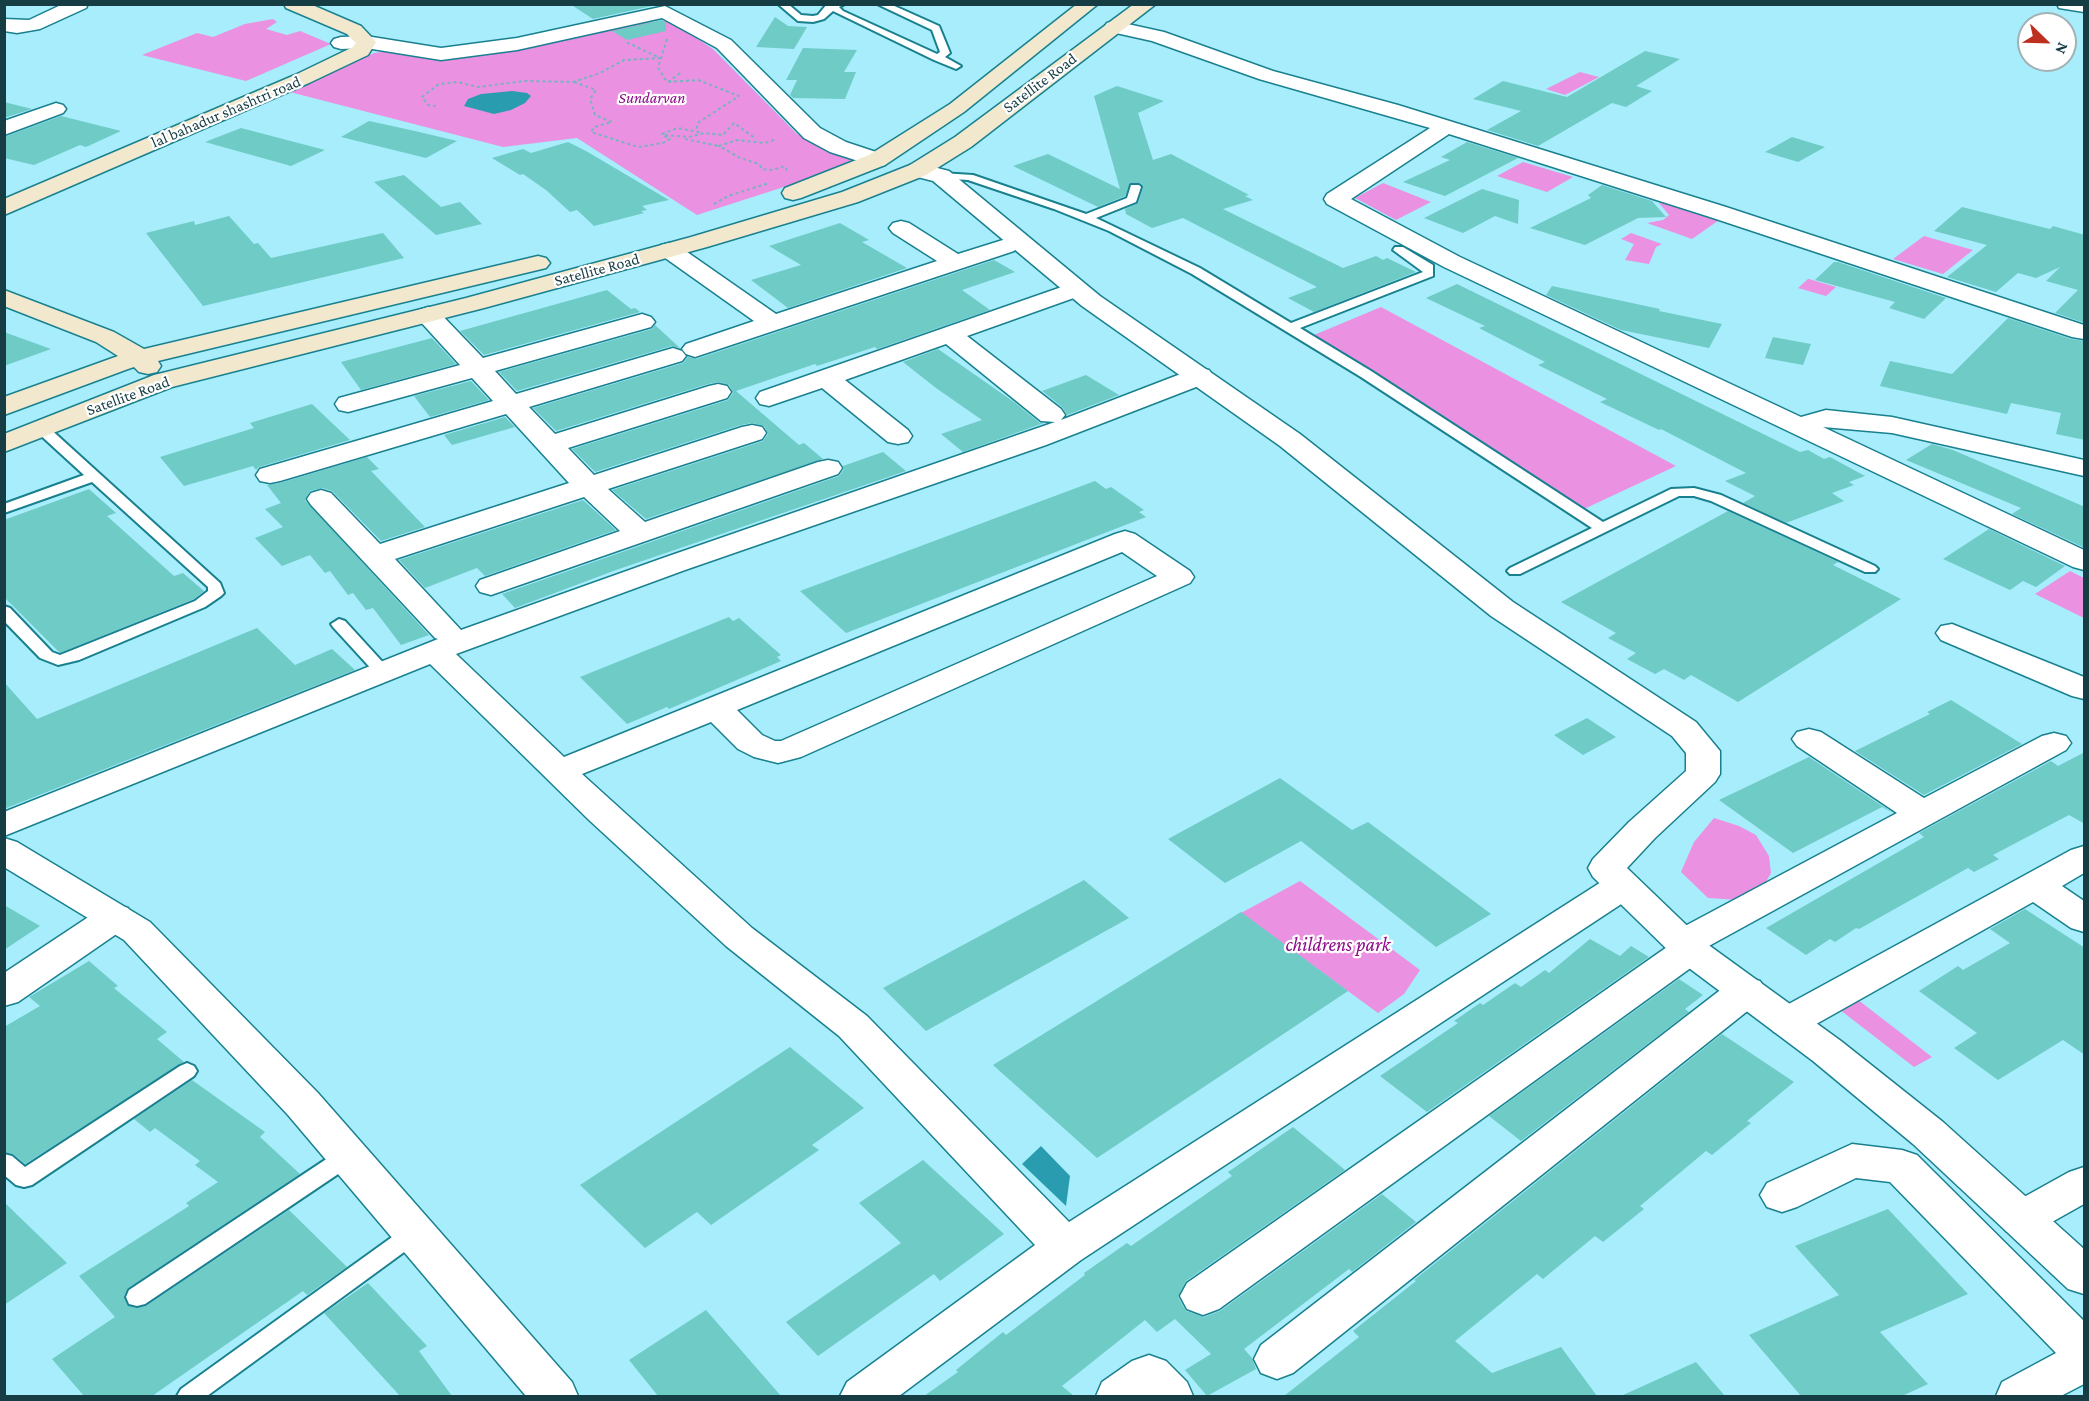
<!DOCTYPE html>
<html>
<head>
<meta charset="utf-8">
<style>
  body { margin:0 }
  #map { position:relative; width:2089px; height:1401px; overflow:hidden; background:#a8edfb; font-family:"Crimson Pro",serif }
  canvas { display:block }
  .frame { position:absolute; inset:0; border:6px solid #173d44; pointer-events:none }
  .north { position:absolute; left:2017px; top:12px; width:60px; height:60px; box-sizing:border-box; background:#fff; border:2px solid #a2b1b4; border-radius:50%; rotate:113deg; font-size:16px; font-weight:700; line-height:24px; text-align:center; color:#173d44 }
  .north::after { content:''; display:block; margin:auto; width:21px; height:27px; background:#bd3020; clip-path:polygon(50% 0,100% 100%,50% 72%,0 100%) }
</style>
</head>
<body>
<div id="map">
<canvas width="2089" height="1401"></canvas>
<div class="frame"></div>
<div class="north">N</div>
</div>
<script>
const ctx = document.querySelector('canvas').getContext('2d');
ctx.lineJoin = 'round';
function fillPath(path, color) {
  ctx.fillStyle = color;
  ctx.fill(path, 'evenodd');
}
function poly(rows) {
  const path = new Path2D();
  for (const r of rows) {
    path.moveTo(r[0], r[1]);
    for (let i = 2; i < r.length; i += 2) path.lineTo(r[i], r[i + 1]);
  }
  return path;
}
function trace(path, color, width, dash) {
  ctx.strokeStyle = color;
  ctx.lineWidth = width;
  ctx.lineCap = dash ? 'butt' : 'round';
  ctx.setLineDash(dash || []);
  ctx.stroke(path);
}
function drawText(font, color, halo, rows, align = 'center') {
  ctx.font = font + ' "Crimson Pro",serif';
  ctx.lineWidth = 4.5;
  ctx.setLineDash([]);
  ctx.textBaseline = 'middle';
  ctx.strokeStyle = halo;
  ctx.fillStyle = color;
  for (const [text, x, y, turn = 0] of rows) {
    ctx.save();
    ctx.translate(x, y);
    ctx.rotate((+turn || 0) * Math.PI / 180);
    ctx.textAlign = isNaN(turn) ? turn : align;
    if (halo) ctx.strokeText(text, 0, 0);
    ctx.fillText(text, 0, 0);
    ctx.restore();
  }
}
const green = poly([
  [273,19,277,22,266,29,287,35,300,31,331,44,246,81,142,55,197,33,213,37,245,24],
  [671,21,713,49,797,134,861,162,697,215,577,138,503,147,286,91,374,53,399,50,521,47,638,23],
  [1580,72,1599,77,1565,95,1546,89],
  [1523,162,1573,177,1547,192,1497,176],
  [1383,183,1431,202,1396,220,1355,198],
  [1663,201,1722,218,1692,239,1647,223,1663,220,1669,215,1659,203],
  [1631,233,1662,244,1656,247,1649,264,1625,260,1634,244,1621,239],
  [1924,236,1973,250,1943,274,1893,259],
  [1808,279,1809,279,1836,287,1826,296,1798,288],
  [1381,307,1676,466,1584,509,1314,335],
  [2070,571,2084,578,2084,618,2035,594],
  [1714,818,1739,826,1756,835,1769,856,1771,873,1761,890,1740,900,1708,898,1681,872,1694,842],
  [1300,881,1420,970,1404,994,1378,1013,1241,913],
  [1853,996,1932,1057,1914,1067,1835,1006]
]);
const water = poly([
  [512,91,527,93,531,96,525,103,511,110,494,114,464,106,468,99,481,94],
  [1041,1146,1070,1176,1066,1206,1022,1164]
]);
const building = poly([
  [570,4,661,4,593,19],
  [775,17,788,26,807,27,794,49,756,47],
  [662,20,666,23,666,31,627,40,612,31],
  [803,48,857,50,844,72,856,72,845,99,793,98,790,95,797,80,786,80],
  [1645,51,1680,59,1636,86,1652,91,1626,107,1612,103,1538,146,1487,130,1521,111,1473,99,1503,81,1567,97],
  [1117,86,1164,101,1138,113,1153,160,1171,154,1249,195,1245,196,1253,200,1223,209,1343,268,1376,256,1383,260,1387,258,1416,272,1314,312,1288,298,1317,287,1183,218,1152,228,1126,214,1125,209,1138,203,1143,188,1141,183,1130,183,1125,196,1098,207,1013,166,1048,154,1120,189,1094,96],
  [4,102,32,109,4,118],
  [61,116,121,131,86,147,80,145,34,165,4,158,4,137],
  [369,121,415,131,457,141,426,158,341,137],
  [241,128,325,150,291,166,205,142],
  [1792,137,1825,147,1798,162,1765,152],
  [568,142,586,151,669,200,642,206,647,210,641,211,644,213,594,226,577,210,570,212,546,190,523,174,520,175,492,158,523,149,531,153],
  [1467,142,1518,158,1445,196,1403,182,1450,160,1441,157],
  [404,175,441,207,460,202,482,224,436,235,374,182],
  [1602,185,1652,201,1666,217,1638,218,1585,245,1530,228,1591,198,1588,195],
  [1482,189,1519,200,1518,224,1495,216,1463,233,1424,218],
  [1962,207,2050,229,2053,226,2085,235,2085,323,2055,313,2078,290,2046,281,2060,267,2036,278,2018,273,1996,292,1947,277,1987,245,1934,231],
  [229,216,254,244,258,243,271,258,383,233,404,258,203,306,146,233,194,221,195,225],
  [840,223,869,240,862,242,907,268,788,308,751,280,801,265,769,246],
  [994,260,1015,272,962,290,990,310,877,349,875,347,817,366,815,364,736,391,799,445,804,443,823,459,646,519,612,490,763,441,768,434,764,426,752,423,741,425,595,472,572,449,728,400,733,393,729,385,718,382,708,384,556,431,533,408,683,363,688,357,696,359],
  [1834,262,1838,262,1946,298,1924,319,1889,308,1895,302,1815,280],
  [1457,284,1800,452,1808,450,1824,459,1830,457,1865,476,1849,482,1854,485,1832,493,1844,501,1786,523,1743,503,1755,496,1725,481,1746,473,1661,429,1659,430,1600,402,1607,399,1538,365,1545,362,1479,328,1485,326,1426,298],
  [1552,286,1660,309,1659,311,1722,324,1709,348,1621,330,1546,295],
  [607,290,631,309,635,308,640,312,484,355,460,331],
  [2008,318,2071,339,2085,341,2085,440,2056,434,2061,413,2011,403,2007,414,1880,386,1890,361,1952,374],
  [655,325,680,348,672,346,517,391,499,372,652,329],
  [4,332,51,349,4,366],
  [1773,337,1811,344,1803,365,1765,358],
  [432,338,456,364,361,390,341,362],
  [938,349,1014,402,1040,423,1044,423,963,452,941,434,982,420,936,388,903,362],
  [1086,375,1119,395,1067,415,1062,407,1042,391],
  [471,381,489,400,430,417,414,396],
  [312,404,350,440,259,467,256,470,253,466,184,486,160,457,254,428,250,423],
  [505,417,515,427,452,445,444,435],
  [1932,444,1953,450,2085,507,2085,548,2012,514,2021,508,1906,460],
  [883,452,906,471,616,570,515,608,502,594,839,476,844,469,843,466],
  [367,457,379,469,371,471,425,527,381,541,332,491,322,488,310,491,305,500,429,635,401,645,373,608,366,610,353,593,348,595,330,571,325,573,310,555,282,566,255,538,283,527,265,509,281,503,267,485,280,483],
  [1095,481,1106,489,1111,487,1144,510,1139,512,1146,517,846,633,800,591],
  [89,489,116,513,107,516,174,576,183,573,204,591,194,599,60,653,4,597,4,520],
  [583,500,616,530,485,576,477,568,425,588,399,560],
  [1728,511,1838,562,1833,565,1901,599,1738,702,1691,675,1684,680,1664,669,1655,674,1627,659,1636,653,1608,638,1616,633,1561,602],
  [1989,529,2065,566,2036,587,2023,581,2010,590,1943,559],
  [729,617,733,621,739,618,781,655,777,657,781,661,669,709,667,707,627,724,580,677],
  [257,628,295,665,332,649,355,670,4,809,4,682,37,719],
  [1951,700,2022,744,1924,795,1855,751,1930,714,1927,712],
  [1587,718,1616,737,1583,755,1554,735],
  [2085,752,2085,824,2069,815,1993,855,1999,859,1974,872,1968,868,1859,929,1856,928,1835,942,1830,939,1806,955,1766,928,1924,837,1919,833,2051,761,2058,766],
  [1809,757,1893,813,1882,807,1793,853,1719,800],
  [1280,778,1352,830,1368,822,1491,914,1436,947,1301,841,1225,883,1168,839],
  [1084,880,1129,918,926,1031,883,988],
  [4,905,40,926,4,950],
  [2025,909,2085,948,2085,1055,2063,1040,1998,1080,1954,1048,1977,1033,1919,991,1958,966,1963,970,2010,943,1990,929],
  [1241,912,1348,991,1097,1158,993,1065],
  [1590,939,1620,956,1631,946,1649,957,1427,1112,1380,1076,1458,1023,1454,1021,1480,1003,1483,1005,1515,983,1521,987,1545,970,1549,973],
  [89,961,118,986,114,988,167,1032,157,1039,184,1062,25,1164,13,1154,4,1152,4,1027,40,1006,29,997],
  [1679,979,1703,995,1685,1009,1689,1012,1521,1141,1489,1116],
  [1722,1034,1794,1082,1747,1121,1751,1123,1712,1155,1706,1151,1640,1206,1644,1209,1603,1242,1595,1236,1543,1279,1537,1274,1455,1341,1492,1373,1561,1347,1597,1396,1284,1396,1359,1337,1353,1331,1416,1281,1414,1280],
  [790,1047,864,1108,812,1145,819,1150,711,1225,697,1212,645,1248,580,1185],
  [192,1080,265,1132,260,1137,300,1174,128,1288,124,1296,127,1305,136,1308,146,1306,289,1210,347,1267,307,1295,303,1291,152,1396,84,1396,52,1359,115,1317,79,1276,189,1206,186,1203,218,1182,195,1165,200,1161,155,1128,150,1132,134,1119],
  [1293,1127,1345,1170,1186,1281,1178,1297,1186,1311,1204,1317,1220,1311,1382,1194,1416,1222,1352,1272,1349,1269,1244,1349,1252,1358,1256,1369,1207,1396,1185,1370,1211,1354,1175,1319,1157,1332,1145,1320,1062,1386,1074,1396,924,1396,958,1372,956,1370,1003,1332,1006,1335,1085,1275,1084,1273,1127,1243,1131,1246,1232,1176,1228,1172],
  [923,1160,1004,1234,940,1281,934,1274,818,1356,786,1322,901,1243,859,1203],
  [4,1202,67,1263,4,1305],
  [1888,1209,1968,1294,1880,1332,1928,1384,1902,1396,1801,1396,1749,1335,1839,1295,1795,1246],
  [368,1283,427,1346,419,1351,452,1396,400,1396,324,1313],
  [706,1310,781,1396,658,1396,629,1360],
  [1696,1362,1725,1396,1621,1396]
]);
const path = poly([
  [667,39,658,68,667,82,698,80,739,96,699,122,696,129],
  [574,82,596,90,590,99,595,115,612,122,594,127,591,132,638,147,663,143,670,139,661,134],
  [668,82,680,73],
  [436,106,428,105,422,97,439,84,457,82,478,87,525,81,573,82,600,73,624,60,660,58,624,41],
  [662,134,678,128,703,133],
  [665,135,689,137,705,133,723,135,734,123,756,139],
  [685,139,719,146],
  [774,140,765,143,737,140,719,146,740,158,759,164,762,169,773,170,785,166,788,173],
  [714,204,728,196,769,183]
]);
const service = poly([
  [778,4,788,4,801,15,813,16,818,15,827,4,845,4,839,7,843,11,937,54,940,52,932,30,877,4,890,4,939,26,950,53,945,57,961,66,956,69,934,60,833,11,824,19,813,22,798,21,778,4],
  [941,173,973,175,1086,214,1127,198,1131,185,1139,185,1141,187,1136,202,1096,218,1200,268,1291,323,1423,272,1393,250,1395,247,1403,247,1433,265,1433,276,1300,328,1371,371,1603,522,1671,489,1694,488,1721,495,1875,566,1878,569,1875,572,1865,572,1711,501,1694,496,1679,496,1520,574,1510,574,1507,571,1510,568,1592,528,1361,377,1192,274,1109,231,1054,209,968,180,937,178,935,176,941,173],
  [42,425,47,426,220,583,224,593,221,596,205,607,79,660,58,665,40,658,4,621,4,606,10,608,52,652,60,655,195,601,208,591,208,587,92,482,4,513,4,504,84,475,37,432,35,429,42,425],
  [339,619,345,621,388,668,390,671,388,674,376,674,333,627,331,624,339,619],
  [187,1063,194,1066,197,1071,194,1076,32,1185,24,1187,16,1185,4,1175,4,1154,12,1156,25,1167,180,1066,187,1063],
  [348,1148,356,1150,359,1156,356,1162,145,1304,137,1306,129,1304,126,1297,129,1290,340,1150,348,1148],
  [414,1224,422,1227,425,1233,422,1239,207,1396,177,1396,181,1389,406,1227,414,1224]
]);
const minor = poly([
  [63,4,88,4,86,8,40,29,17,33,4,31,4,19,29,20,63,4],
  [665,6,731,40,820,128,846,142,885,155,888,160,885,165,877,167,830,152,804,138,717,48,662,18,517,50,441,60,366,48,341,49,334,47,331,43,334,39,341,37,366,36,441,48,517,38,665,6],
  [1114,21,1164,32,1273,71,1398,105,1726,207,2084,325,2084,339,2072,337,1710,217,1449,134,1351,199,1460,257,1801,417,1826,410,1892,417,2084,460,2084,476,1892,433,1823,427,2084,550,2084,570,2073,567,1444,267,1327,204,1324,199,1327,194,1430,128,1259,79,1152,41,1107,31,1104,27,1107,23,1114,21],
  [56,103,63,105,66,109,63,113,4,135,4,121,56,103],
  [901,221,909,223,958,254,1006,239,1014,241,1018,246,1014,251,704,354,695,357,686,354,682,349,686,344,754,321,661,255,657,250,661,245,669,243,677,245,776,314,937,261,893,233,889,228,893,223,901,221],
  [1076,282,1085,284,1088,289,1085,294,967,336,1061,409,1065,415,1061,420,1191,370,1200,368,1209,370,1213,376,1209,382,1046,445,685,570,456,654,564,757,1115,534,1125,531,1135,534,1190,571,1194,577,1190,583,801,757,778,763,754,757,738,749,711,722,582,774,752,928,867,1016,1069,1222,1609,877,1622,874,1635,877,1640,886,1635,895,1081,1260,899,1396,840,1396,847,1382,1035,1245,839,1036,726,946,589,820,430,664,4,836,4,812,438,639,435,638,311,505,307,499,311,493,321,490,331,493,380,544,569,483,506,414,280,481,270,483,260,481,256,475,260,469,493,401,472,378,348,412,339,410,335,404,339,398,460,365,419,320,415,315,419,310,428,307,437,310,483,358,642,314,651,317,655,322,651,327,495,371,516,394,673,348,682,351,686,356,682,361,529,407,555,434,709,386,718,384,727,386,731,392,727,398,568,448,594,475,742,427,752,425,762,427,766,433,762,439,608,489,645,522,818,462,828,460,838,462,842,468,838,474,491,595,480,592,476,586,480,580,620,531,584,497,395,559,461,630,663,558,1055,422,1041,421,946,344,845,380,908,430,912,436,908,442,898,444,888,442,822,388,769,406,760,404,756,398,760,392,1076,282],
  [1122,552,1157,576,781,741,775,741,762,735,737,710,1122,552],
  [1952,624,2084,677,2084,699,2072,696,1941,640,1936,633,1941,626,1952,624],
  [1809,729,1821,732,1924,798,2042,736,2054,733,2066,736,2071,743,2066,750,1707,947,1709,950,1703,959,1219,1309,1203,1315,1187,1309,1180,1296,1187,1283,1667,947,1664,943,1670,934,1897,813,1797,746,1792,739,1797,732,1809,729],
  [2084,846,2084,873,2062,886,2084,901,2084,932,2071,928,2033,902,1802,1032,1788,1036,1774,1032,1768,1022,1774,1012,2071,850,2084,846],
  [115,904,128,908,134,917,128,926,18,1002,4,1006,4,973,102,908,115,904],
  [1746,977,1760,981,1766,991,1760,1001,1293,1373,1277,1379,1261,1373,1254,1359,1261,1345,1732,981,1746,977],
  [1852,1144,1902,1150,1917,1155,2084,1321,2084,1384,2061,1396,1996,1396,2002,1382,2056,1353,1890,1182,1856,1178,1797,1207,1782,1212,1767,1207,1760,1195,1767,1183,1852,1144],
  [2084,1167,2084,1204,2036,1231,2021,1236,2006,1231,1999,1219,2006,1207,2069,1172,2084,1167],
  [1149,1355,1166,1361,1187,1382,1193,1396,1096,1396,1102,1382,1132,1361,1149,1355]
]);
const tertiary = poly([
  [2057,4,2084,4,2084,12,2059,8,2057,4],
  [918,163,949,171,1100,296,1300,434,1513,602,1696,722,1720,751,1720,774,1715,782,1655,838,1627,868,1703,941,1841,1041,1943,1122,2084,1249,2084,1294,2068,1289,1913,1144,1813,1061,1677,959,1593,877,1588,868,1593,859,1629,822,1686,771,1686,753,1672,736,1491,616,1280,446,1082,306,933,181,910,175,907,170,910,165,918,163],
  [4,838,17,842,150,922,318,1093,572,1382,578,1396,526,1396,288,1115,124,940,4,867,4,838]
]);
const secondary = poly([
  [284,4,310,4,361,26,376,42,368,55,309,83,4,215,4,199,295,75,353,47,356,43,347,34,286,8,284,4],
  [1077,4,1098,4,964,112,885,165,801,198,793,200,785,198,782,193,785,188,869,155,950,104,1077,4],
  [1134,4,1156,4,971,147,926,175,858,202,707,247,484,308,172,387,4,452,4,434,154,375,466,298,691,237,842,192,910,165,955,137,1134,4],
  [538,256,546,258,550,263,546,268,158,361,161,366,157,372,148,374,139,372,134,367,128,369,4,415,4,397,118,356,96,342,4,306,4,290,114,332,144,349,538,256]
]);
const farStreetnames = [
  ["Satellite Road",1040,83,-37],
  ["lal bahadur shashtri road",226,112,-23],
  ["Satellite Road",597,270,-15],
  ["Satellite Road",128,396,-20]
];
const farParknames = [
  ["Sundarvan",652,98]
];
const parkNames = [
  ["childrens park",1338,945]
];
fillPath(green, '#ea91e1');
fillPath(water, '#299daf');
fillPath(building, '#6ecbc6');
trace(service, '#19808f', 4);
trace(minor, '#19808f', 3);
trace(tertiary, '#19808f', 3);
trace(secondary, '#19808f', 3);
trace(path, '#78b3bf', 2, [3, 3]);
fillPath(service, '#fff');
fillPath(minor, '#fff');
fillPath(tertiary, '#fff');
fillPath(secondary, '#f1e8ce');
drawText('16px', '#173d44', '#fff', farStreetnames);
drawText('italic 16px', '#8d0b88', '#fff', farParknames);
drawText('italic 20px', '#8d0b88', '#fff', parkNames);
</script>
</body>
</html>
